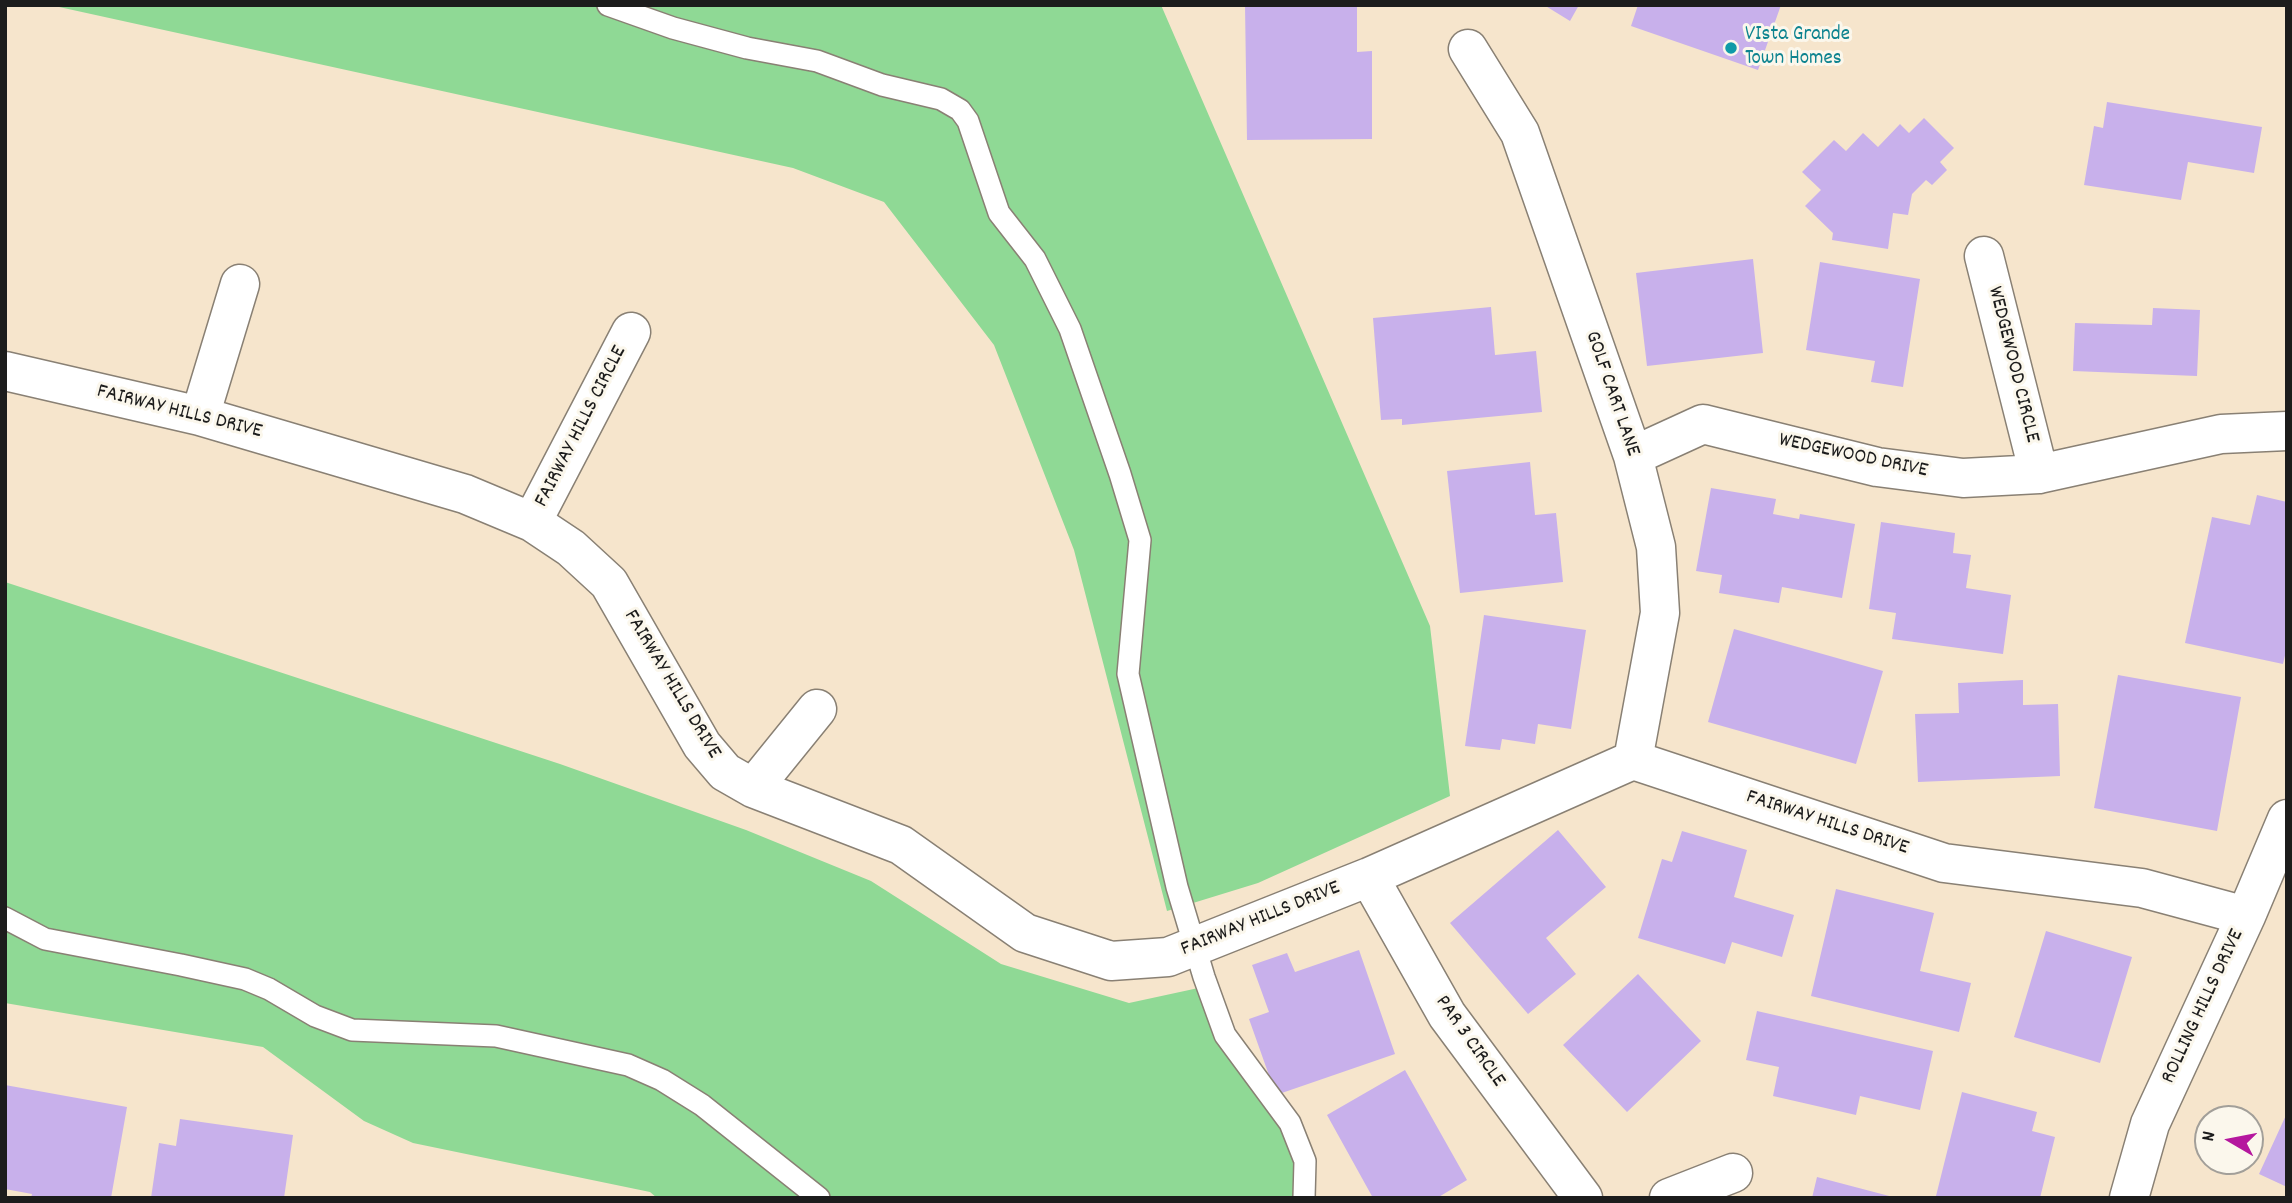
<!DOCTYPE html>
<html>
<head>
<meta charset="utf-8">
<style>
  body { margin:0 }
  #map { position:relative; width:2292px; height:1203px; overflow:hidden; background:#f6e5cc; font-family:Dekko,sans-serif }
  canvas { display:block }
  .frame { position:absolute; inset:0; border:7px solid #1c1c1c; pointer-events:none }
  .north { position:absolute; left:2194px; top:1105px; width:70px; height:70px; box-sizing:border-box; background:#fbf7ec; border:2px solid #a29f99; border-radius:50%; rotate:280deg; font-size:19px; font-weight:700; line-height:28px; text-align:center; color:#1c1c1c }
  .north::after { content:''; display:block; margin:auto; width:24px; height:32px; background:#b5179e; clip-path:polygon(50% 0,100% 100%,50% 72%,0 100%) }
</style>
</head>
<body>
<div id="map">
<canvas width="2292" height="1203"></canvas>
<div class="frame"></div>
<div class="north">N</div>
</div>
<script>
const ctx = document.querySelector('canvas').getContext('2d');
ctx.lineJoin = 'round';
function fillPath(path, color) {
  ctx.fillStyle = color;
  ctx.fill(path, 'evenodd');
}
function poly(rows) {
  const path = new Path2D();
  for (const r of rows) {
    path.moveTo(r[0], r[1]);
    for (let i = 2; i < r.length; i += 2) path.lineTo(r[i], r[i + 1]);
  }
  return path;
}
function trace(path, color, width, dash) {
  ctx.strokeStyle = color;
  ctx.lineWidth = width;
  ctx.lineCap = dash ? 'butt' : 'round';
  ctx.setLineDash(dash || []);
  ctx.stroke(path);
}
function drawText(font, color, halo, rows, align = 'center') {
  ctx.font = font + ' Dekko,sans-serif';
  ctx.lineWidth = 6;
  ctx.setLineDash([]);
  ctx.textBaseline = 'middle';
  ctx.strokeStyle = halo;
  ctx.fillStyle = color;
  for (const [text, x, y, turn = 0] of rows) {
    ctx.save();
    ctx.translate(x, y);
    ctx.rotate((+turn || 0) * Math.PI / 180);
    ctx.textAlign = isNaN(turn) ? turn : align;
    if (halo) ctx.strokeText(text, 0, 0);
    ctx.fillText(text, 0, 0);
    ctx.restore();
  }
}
const green = poly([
  [50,5,1161,5,1430,626,1450,796,1258,883,1167,911,1074,550,994,345,884,202,793,168],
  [5,582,560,764,746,830,871,881,1001,964,1129,1003,1203,987,1282,1122,1312,1198,657,1198,650,1192,413,1143,364,1121,263,1047,5,1003]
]);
const building = poly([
  [1245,5,1357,5,1357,52,1372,51,1372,139,1247,140],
  [1544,5,1579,5,1570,21],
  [1638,5,1781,5,1758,70,1631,26],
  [2107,102,2262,127,2254,173,2188,162,2181,200,2084,185,2094,126,2103,128],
  [1924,118,1954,148,1940,162,1947,170,1932,185,1926,180,1912,194,1908,215,1893,213,1888,249,1832,240,1833,233,1805,206,1821,190,1802,172,1834,140,1846,151,1863,133,1878,147,1900,124,1909,133],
  [1753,259,1763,353,1647,366,1636,273],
  [1820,262,1920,279,1903,387,1871,382,1875,361,1806,350],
  [1491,307,1495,355,1536,351,1542,412,1402,425,1402,419,1381,420,1373,318],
  [2153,308,2200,310,2197,376,2073,371,2075,323,2152,325],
  [1530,462,1535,515,1556,513,1563,582,1460,593,1447,471],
  [1711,488,1776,499,1773,514,1799,519,1800,514,1855,524,1842,598,1782,587,1779,603,1719,593,1722,575,1696,571],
  [2257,495,2287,502,2287,647,2283,664,2185,643,2212,517,2250,525],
  [1881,522,1955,533,1953,553,1971,555,1966,588,2011,595,2003,654,1892,639,1896,613,1869,609],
  [1484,615,1586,630,1571,729,1538,724,1535,744,1502,739,1500,750,1465,746],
  [1734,629,1883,671,1856,764,1708,722],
  [2118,675,2241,697,2217,831,2094,808],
  [2023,680,2023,705,2058,704,2060,776,1918,782,1915,714,1959,713,1958,683],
  [1558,830,1606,887,1546,938,1576,974,1528,1014,1450,923],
  [1682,831,1747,850,1734,897,1794,915,1782,957,1732,942,1725,964,1638,938,1662,859,1672,862],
  [1836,889,1934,913,1920,971,1971,983,1959,1032,1811,996],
  [2046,931,2132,957,2100,1063,2014,1037],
  [1359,950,1395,1054,1276,1095,1249,1019,1269,1012,1252,965,1287,953,1295,972],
  [1638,974,1701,1041,1627,1112,1563,1045],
  [1757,1011,1933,1051,1920,1110,1860,1096,1856,1115,1773,1096,1779,1067,1746,1060],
  [1405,1070,1467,1180,1437,1198,1373,1198,1327,1115],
  [5,1085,127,1107,111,1198,31,1198,32,1194,5,1189],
  [1962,1092,2037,1112,2032,1131,2055,1137,2040,1198,1936,1196],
  [2287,1113,2287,1187,2259,1174],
  [180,1119,293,1135,284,1198,151,1198,159,1143,176,1146],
  [1817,1177,1893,1197,1893,1198,1812,1198]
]);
const lane = poly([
  [608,5,673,28,747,48,817,61,882,85,941,99,960,110,968,121,999,213,1035,259,1070,329,1120,474,1140,540,1128,674,1177,887,1204,977,1225,1035,1290,1123,1305,1161,1304,1198],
  [5,918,45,939,181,965,245,979,269,989,315,1016,352,1030,496,1036,628,1065,662,1080,702,1105,819,1198]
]);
const street = poly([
  [1468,49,1520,133,1633,456,1656,547,1660,613,1633,760],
  [1984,256,2039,474],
  [5,371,200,416,465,494,532,522,571,548,609,583,702,745,725,772,753,788,901,845,1025,933,1111,961,1168,957,1369,877,1633,760,1944,863,2142,888,2246,916],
  [200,416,240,284],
  [1633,456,1703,424,1877,467,1963,478,2039,474,2221,434,2287,431],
  [532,522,631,332],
  [753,788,817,709],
  [1369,877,1447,1015,1583,1198],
  [1669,1198,1733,1173],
  [2129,1198,2150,1124,2246,916,2287,819]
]);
const markers = [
  [1731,48,7,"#0f9aa8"]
];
const cultureNames = [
  ["VIsta Grande",1745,36],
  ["Town Homes",1745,60]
];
const streetNames = [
  ["WEDGEWOOD CIRCLE",2012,365,76],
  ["GOLF CART LANE",1611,394,71],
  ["FAIRWAY HILLS DRIVE",179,413,14],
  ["FAIRWAY HILLS CIRCLE",582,427,-63],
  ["WEDGEWOOD DRIVE",1853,457,12],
  ["FAIRWAY HILLS DRIVE",671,685,59],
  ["FAIRWAY HILLS DRIVE",1827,824,18],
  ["FAIRWAY HILLS DRIVE",1261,920,-22],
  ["ROLLING HILLS DRIVE",2204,1007,-65],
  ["PAR 3 CIRCLE",1469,1042,55]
];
fillPath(green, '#8fd995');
fillPath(building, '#c8b0eb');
trace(lane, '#898074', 24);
trace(street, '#898074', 41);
trace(lane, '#fff', 21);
trace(street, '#fff', 38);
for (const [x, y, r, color] of markers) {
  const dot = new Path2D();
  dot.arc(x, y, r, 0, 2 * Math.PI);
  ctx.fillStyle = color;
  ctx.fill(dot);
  trace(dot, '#fbf7ec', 2.5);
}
drawText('21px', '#0d838f', '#fbf7ec', cultureNames, 'left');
drawText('21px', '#1c1c1c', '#fbf7ec', streetNames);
</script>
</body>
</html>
